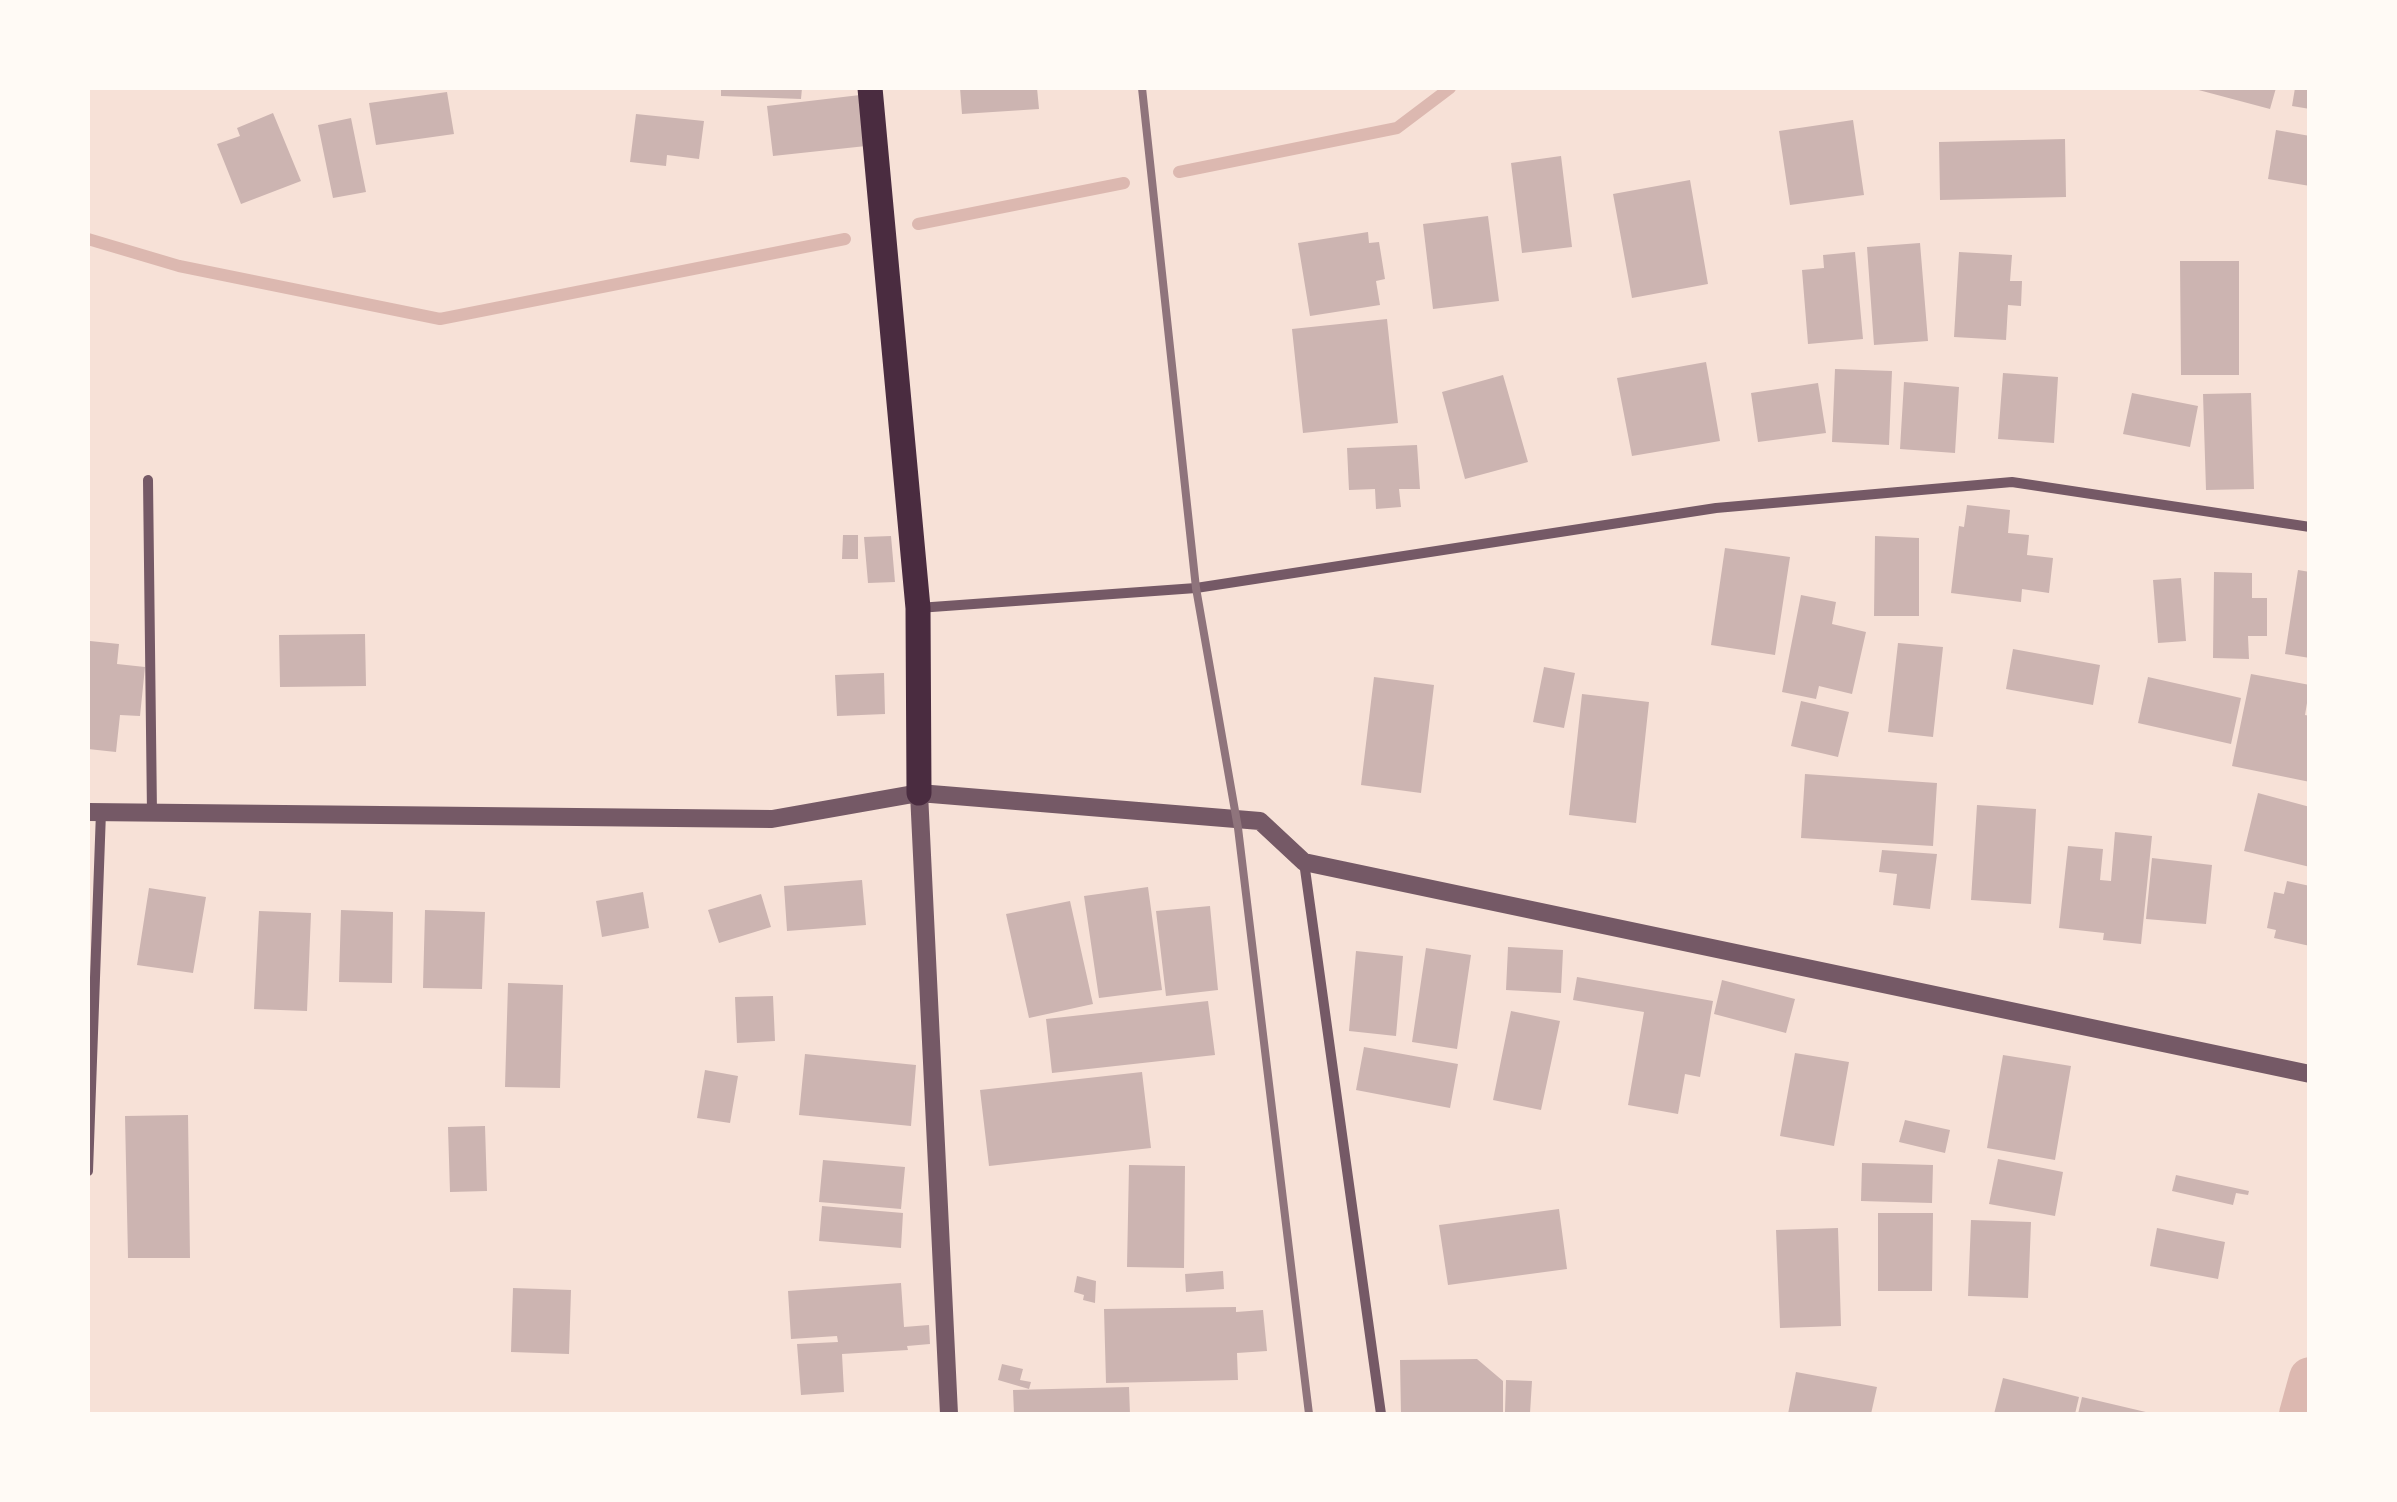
<!DOCTYPE html>
<html>
<head>
<meta charset="utf-8">
<style>
  body { margin:0 }
  #map { position:relative; width:2397px; height:1502px; overflow:hidden; background:#f7e1d7; font-family:Overpass,sans-serif }
  canvas { display:block }
  .frame { position:absolute; inset:0; border:90px solid #fffaf5; pointer-events:none }
</style>
</head>
<body>
<div id="map">
<canvas width="2397" height="1502"></canvas>
<div class="frame"></div>
</div>
<script>
const ctx = document.querySelector('canvas').getContext('2d');
ctx.lineJoin = 'round';
function poly(rows) {
  const path = new Path2D();
  for (const r of rows) {
    path.moveTo(r[0], r[1]);
    for (let i = 2; i < r.length; i += 2) path.lineTo(r[i], r[i + 1]);
  }
  return path;
}
function trace(path, color, width, dash) {
  ctx.strokeStyle = color;
  ctx.lineWidth = width;
  ctx.lineCap = dash ? 'butt' : 'round';
  ctx.setLineDash(dash || []);
  ctx.stroke(path);
}
function fillPath(path, color) {
  ctx.fillStyle = color;
  ctx.fill(path, 'evenodd');
}
const stream = poly([
  [1179,172,1397,128,1450,88],
  [918,224,1124,183],
  [88,239,179,266,440,319,845,239]
]);
const canal = poly([
  [2300,1414,2310,1378]
]);
const building = poly([
  [721,88,802,88,801,99,721,96],
  [960,88,1037,88,1039,109,962,114],
  [2191,88,2276,88,2270,109],
  [2295,88,2310,88,2310,109,2292,106],
  [447,92,454,134,376,145,369,103],
  [860,95,866,146,773,156,767,106],
  [273,113,301,181,241,204,217,144,240,136,237,128],
  [636,114,704,121,699,159,667,155,666,166,630,162],
  [351,118,366,192,333,198,318,125],
  [1853,120,1864,195,1790,205,1779,131],
  [2276,130,2310,136,2310,186,2268,179],
  [2065,139,2066,197,1940,200,1939,142],
  [1561,156,1572,247,1522,253,1511,163],
  [1690,180,1708,284,1632,298,1613,194],
  [1488,216,1499,301,1433,309,1423,224],
  [1368,232,1369,243,1379,242,1385,279,1376,281,1380,305,1310,316,1298,243],
  [1920,243,1928,341,1874,345,1867,247],
  [1855,252,1863,339,1808,344,1802,270,1824,268,1823,255],
  [1959,252,2012,255,2010,281,2022,281,2021,306,2008,305,2006,340,1954,337],
  [2180,261,2239,261,2239,375,2181,375],
  [1387,319,1398,423,1303,433,1292,329],
  [1706,362,1720,441,1632,456,1617,378],
  [1835,369,1892,371,1889,445,1832,442],
  [2003,373,2058,377,2054,443,1998,439],
  [1503,375,1528,462,1465,479,1442,392],
  [1904,382,1959,387,1955,453,1900,449],
  [1818,383,1826,433,1758,442,1751,393],
  [2132,393,2198,406,2190,447,2123,434],
  [2251,393,2254,489,2206,490,2203,394],
  [1417,445,1420,489,1399,489,1401,507,1376,509,1375,489,1349,490,1347,448],
  [1967,505,2010,510,2008,533,2029,535,2027,555,2053,558,2049,593,2022,589,2021,602,1951,593,1959,526,1964,527],
  [843,535,858,535,858,559,842,559],
  [891,536,895,582,868,583,864,537],
  [1875,536,1919,538,1919,616,1874,616],
  [1725,548,1790,557,1775,655,1711,645],
  [2298,570,2310,572,2310,658,2285,654],
  [2214,572,2252,573,2252,598,2267,598,2267,636,2248,636,2249,659,2213,658],
  [2181,578,2186,641,2158,643,2153,580],
  [1801,595,1836,602,1832,624,1866,632,1852,694,1819,686,1816,699,1782,692],
  [365,634,366,686,280,687,279,635],
  [90,641,119,644,117,664,145,667,140,716,120,715,116,752,88,749],
  [1898,643,1943,647,1933,737,1888,732],
  [2013,649,2100,665,2093,705,2006,689],
  [1544,667,1575,673,1564,728,1533,722],
  [884,673,885,714,837,716,835,675],
  [2251,674,2310,685,2305,715,2310,716,2310,782,2232,766],
  [1374,677,1434,685,1421,793,1361,785],
  [2148,677,2241,698,2231,744,2138,723],
  [1582,694,1649,702,1636,823,1569,815],
  [1801,701,1849,712,1838,757,1791,746],
  [1805,774,1937,783,1933,846,1801,838],
  [2258,793,2310,807,2310,867,2244,851],
  [1977,805,2036,809,2031,904,1971,900],
  [2115,832,2152,836,2141,944,2103,940,2104,933,2059,928,2068,846,2103,849,2100,880,2111,881],
  [1882,850,1937,854,1930,909,1893,905,1897,874,1879,872],
  [2152,858,2212,865,2206,924,2146,919],
  [862,880,866,925,787,931,784,886],
  [2287,881,2310,886,2310,946,2274,938,2276,930,2267,928,2274,892,2284,894],
  [1148,887,1162,990,1099,998,1084,896],
  [149,888,206,897,193,973,137,965],
  [643,892,649,928,602,937,596,901],
  [761,894,771,927,719,943,708,910],
  [1070,901,1093,1004,1029,1018,1006,914],
  [1210,906,1218,990,1166,996,1156,911],
  [341,910,393,912,392,983,339,982],
  [425,910,485,912,482,989,423,988],
  [259,911,311,913,307,1011,254,1009],
  [1508,947,1563,950,1561,993,1506,990],
  [1426,948,1471,955,1457,1049,1412,1042],
  [1356,951,1403,956,1396,1036,1349,1031],
  [1577,977,1713,1001,1700,1077,1685,1074,1678,1114,1628,1105,1644,1012,1573,1000],
  [1722,980,1795,999,1786,1033,1714,1014],
  [508,983,563,985,560,1088,505,1087],
  [773,996,775,1041,737,1043,735,997],
  [1208,1001,1215,1055,1052,1073,1046,1019],
  [1511,1011,1560,1021,1541,1110,1493,1100],
  [1364,1047,1458,1064,1450,1108,1356,1090],
  [1795,1053,1849,1062,1834,1146,1780,1136],
  [805,1054,916,1065,911,1126,799,1115],
  [2003,1055,2071,1066,2055,1160,1987,1148],
  [705,1070,738,1076,730,1123,697,1118],
  [1142,1072,1151,1148,989,1166,980,1090],
  [188,1115,190,1258,128,1258,125,1116],
  [1905,1120,1950,1130,1945,1153,1899,1142],
  [485,1126,487,1191,450,1192,448,1127],
  [1998,1159,2063,1172,2055,1216,1989,1204],
  [823,1160,905,1167,901,1209,819,1202],
  [1862,1163,1933,1165,1932,1203,1861,1201],
  [1129,1165,1185,1166,1184,1268,1127,1267],
  [2176,1175,2249,1191,2248,1195,2236,1193,2233,1205,2172,1191],
  [822,1206,903,1213,901,1248,819,1241],
  [1559,1209,1567,1269,1448,1285,1439,1225],
  [1878,1213,1933,1213,1932,1291,1878,1291],
  [1971,1220,2031,1222,2028,1298,1968,1296],
  [1838,1228,1841,1326,1780,1328,1776,1230],
  [2157,1228,2225,1242,2218,1279,2150,1266],
  [1223,1271,1224,1289,1186,1292,1185,1274],
  [1077,1276,1096,1281,1095,1303,1083,1300,1084,1295,1074,1292],
  [901,1283,904,1327,929,1325,930,1344,907,1346,908,1350,842,1354,844,1392,801,1395,797,1344,838,1342,837,1336,791,1339,788,1291],
  [513,1288,571,1290,569,1354,511,1352],
  [1236,1307,1236,1312,1263,1310,1267,1351,1237,1353,1238,1380,1106,1383,1104,1309],
  [1477,1359,1503,1381,1503,1414,1401,1414,1400,1360],
  [1002,1364,1023,1369,1020,1380,1031,1382,1029,1389,998,1380],
  [1796,1372,1877,1387,1871,1414,1788,1414],
  [2003,1378,2079,1397,2075,1414,1994,1414],
  [1506,1380,1532,1381,1530,1413,1505,1412],
  [1129,1387,1130,1414,1014,1414,1013,1390],
  [2082,1397,2150,1413,2150,1414,2078,1414]
]);
const minor = poly([
  [148,480,152,814],
  [918,608,1196,588,1716,508,2012,482,2310,527],
  [1304,862,1381,1414],
  [88,1171,101,812]
]);
const tertiary = poly([
  [919,793,949,1414],
  [88,812,772,819,919,793,1260,821,1304,862,2310,1074]
]);
const primary = poly([
  [870,88,918,608,919,793]
]);
const rail = poly([
  [1142,88,1196,588,1238,828,1309,1414]
]);
trace(stream, '#dcb8b0', 12);
trace(canal, '#dcb8b0', 42);
fillPath(building, '#ccb4b1');
trace(minor, '#755966', 10);
trace(tertiary, '#755966', 18);
trace(primary, '#4a2c40', 25);
trace(rail, '#8f747c', 8);
</script>
</body>
</html>
